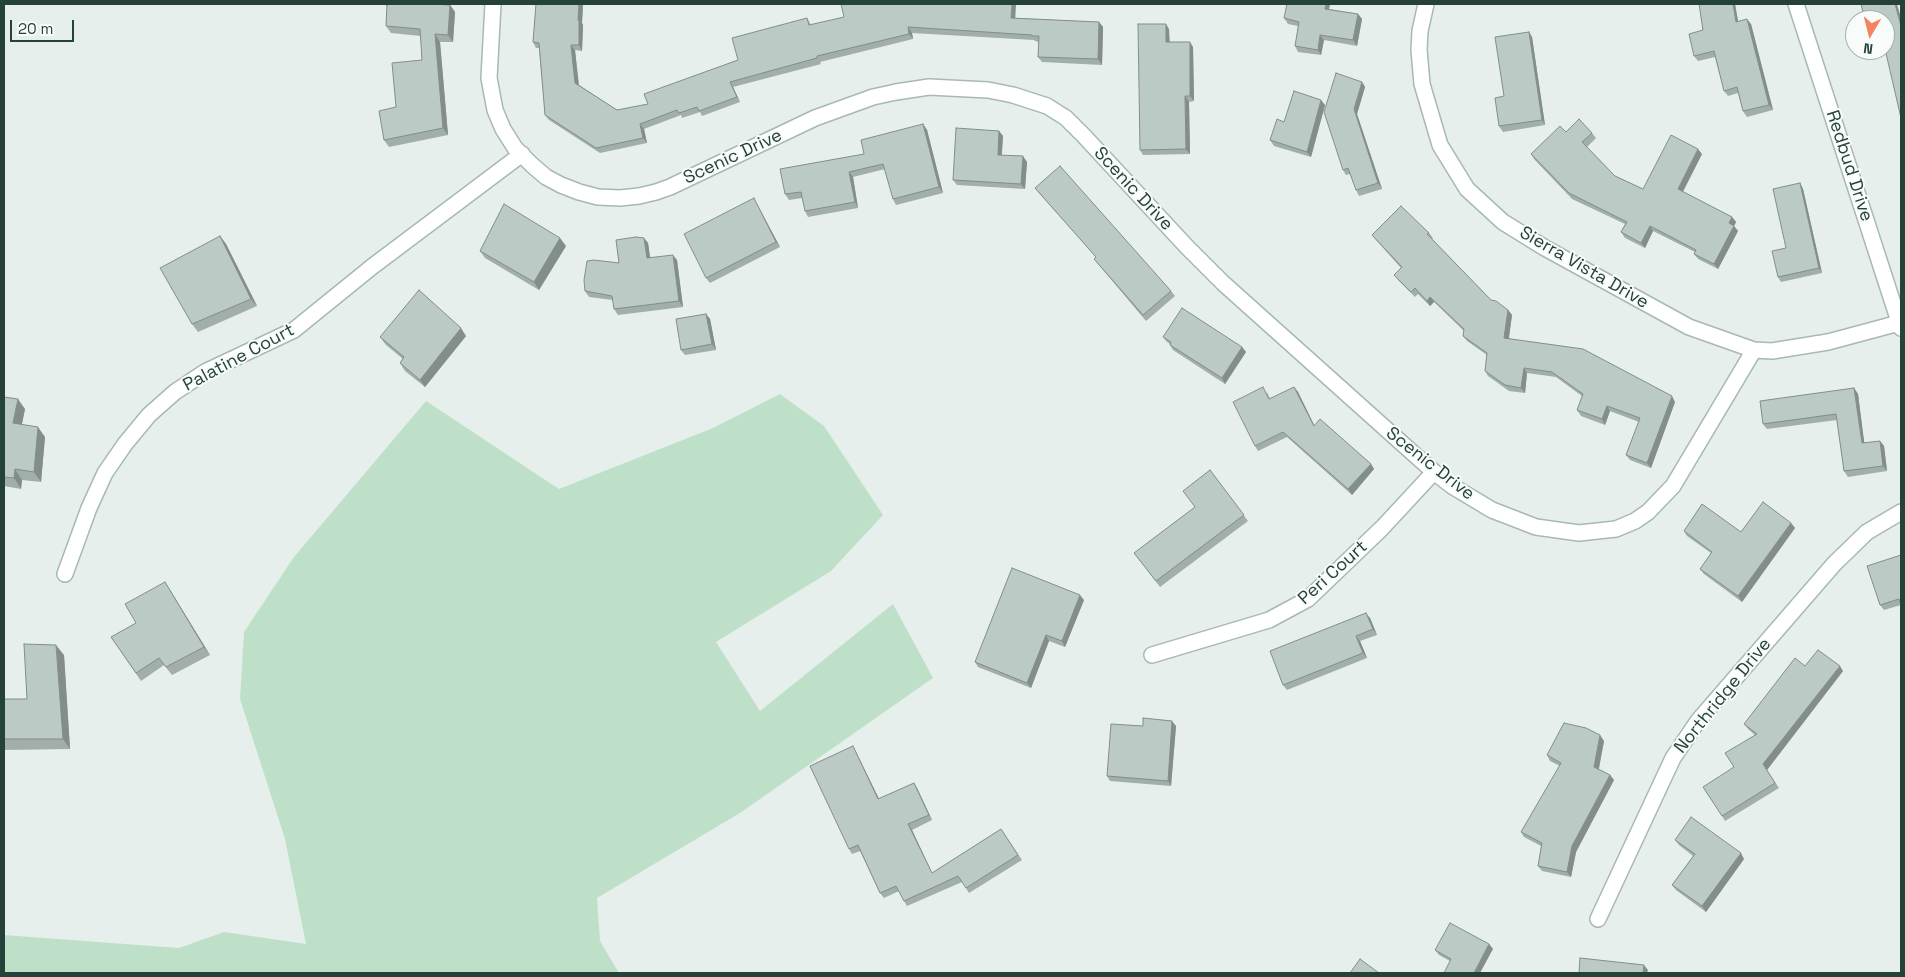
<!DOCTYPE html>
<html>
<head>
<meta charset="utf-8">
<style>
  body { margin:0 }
  #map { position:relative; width:1905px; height:977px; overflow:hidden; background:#e6efeb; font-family:"Space Grotesk",sans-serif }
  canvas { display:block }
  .frame { position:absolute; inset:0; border:5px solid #24423a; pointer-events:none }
  .north { position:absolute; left:1845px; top:10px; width:50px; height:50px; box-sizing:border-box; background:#f7fbf9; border:1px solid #a3b1ad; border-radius:50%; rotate:188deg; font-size:14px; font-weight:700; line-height:20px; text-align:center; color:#24423a }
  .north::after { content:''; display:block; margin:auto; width:18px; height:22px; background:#f4845f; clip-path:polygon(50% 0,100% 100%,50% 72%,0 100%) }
  .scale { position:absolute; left:10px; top:20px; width:64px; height:22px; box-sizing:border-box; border:2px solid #24423a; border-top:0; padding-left:6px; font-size:15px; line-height:18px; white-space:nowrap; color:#24423a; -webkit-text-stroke:4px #f7fbf9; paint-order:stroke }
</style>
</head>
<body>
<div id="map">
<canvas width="1905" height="977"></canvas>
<div class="frame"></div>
<div class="north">N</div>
<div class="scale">20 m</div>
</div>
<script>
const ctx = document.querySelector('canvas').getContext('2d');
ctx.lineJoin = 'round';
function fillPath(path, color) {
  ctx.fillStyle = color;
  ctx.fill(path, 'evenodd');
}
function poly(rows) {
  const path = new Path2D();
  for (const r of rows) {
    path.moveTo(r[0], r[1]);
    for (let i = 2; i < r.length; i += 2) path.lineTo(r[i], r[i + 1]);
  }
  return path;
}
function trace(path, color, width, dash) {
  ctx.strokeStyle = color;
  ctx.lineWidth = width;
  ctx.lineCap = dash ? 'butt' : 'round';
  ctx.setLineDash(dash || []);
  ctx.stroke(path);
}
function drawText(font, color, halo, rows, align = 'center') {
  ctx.font = font + ' "Space Grotesk",sans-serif';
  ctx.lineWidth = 4;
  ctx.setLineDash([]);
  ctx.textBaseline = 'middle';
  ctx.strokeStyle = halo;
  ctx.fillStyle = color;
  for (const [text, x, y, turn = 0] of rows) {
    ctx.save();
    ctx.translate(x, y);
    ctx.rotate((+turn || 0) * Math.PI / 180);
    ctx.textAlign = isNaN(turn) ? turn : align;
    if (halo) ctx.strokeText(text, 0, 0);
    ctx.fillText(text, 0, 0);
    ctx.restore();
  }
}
const green = poly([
  [780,394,824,426,883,515,831,571,716,642,760,711,893,604,933,678,740,813,597,898,600,941,619,973,4,973,4,935,179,948,224,932,306,944,285,839,240,699,244,632,294,557,426,401,559,489,713,428]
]);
const street = poly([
  [493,4,489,78,495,110,503,129,515,148,532,165,546,177,561,185,579,192,598,197,620,198,639,196,656,192,670,187,815,118,873,97,896,92,929,87,988,90,1013,95,1047,106,1066,118,1084,136,1187,247,1223,283,1434,472,1452,486,1492,510,1536,527,1579,533,1616,529,1635,521,1648,512,1673,486,1754,350],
  [1426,4,1420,31,1419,50,1422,84,1440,145,1467,189,1503,222,1545,248,1689,327,1754,350,1772,351,1828,342,1899,323],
  [1796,4,1901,328],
  [65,574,89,508,105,473,125,444,149,415,175,392,205,372,294,330,373,266,522,154],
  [1152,655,1269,620,1308,599,1382,528,1434,472],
  [1598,919,1673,758,1698,721,1834,564,1867,532,1901,512]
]);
const wall = poly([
  [385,4,437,4,450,5,455,12,453,42,440,42,448,135,389,147,384,140,396,107,422,60,421,36,391,33,386,26,387,7],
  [536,4,583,4,582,23,583,25,582,51,575,50,579,85,617,110,648,104,738,60,807,18,811,25,1015,18,1099,22,1103,27,1102,65,1042,62,1038,57,1039,42,1035,41,1034,40,912,33,913,39,820,62,821,64,733,87,740,102,702,116,700,112,682,118,681,115,644,129,647,143,600,153,549,120,545,115,539,48,536,48,533,42],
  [1330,4,1329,9,1358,14,1362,19,1357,46,1324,40,1321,55,1298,52,1295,46,1298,26,1288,24,1284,18],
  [1699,4,1735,4,1738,21,1751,24,1773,110,1747,117,1743,111,1738,93,1728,96,1724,91,1715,57,1698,61,1694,56,1703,30],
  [1169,29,1169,42,1193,47,1194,101,1189,102,1190,154,1143,155,1140,150],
  [1529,32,1532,37,1545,125,1503,132,1499,126,1504,96],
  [1362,82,1365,87,1357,114,1382,189,1359,196,1356,190,1350,174,1346,175,1343,170],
  [1325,105,1311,157,1274,146,1270,140,1284,122],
  [923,124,927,130,943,193,896,205,893,199,885,169,853,177,858,208,808,217,805,211,802,198,789,200,785,194],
  [999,131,1003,136,1002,155,1027,162,1025,189,957,185,953,180],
  [1566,132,1592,133,1596,138,1587,147,1615,176,1643,189,1702,154,1683,192,1732,217,1736,222,1734,226,1738,231,1718,269,1698,259,1694,254,1695,252,1653,231,1645,248,1625,238,1621,232,1625,224,1572,199,1534,159,1531,154],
  [1800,183,1803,189,1822,273,1781,282,1778,277,1786,248],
  [1035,188,1171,291,1175,296,1146,321,1098,264,1094,259,1096,257,1039,193],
  [757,204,780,247,710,283,706,278],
  [1429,233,1433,238,1432,239,1491,300,1508,310,1512,315,1509,338,1675,402,1651,468,1630,460,1626,455,1639,422,1610,411,1605,425,1581,416,1577,410,1582,396,1556,377,1527,373,1525,393,1509,391,1488,376,1485,371,1487,355,1467,341,1463,336,1464,331,1434,302,1430,306,1418,294,1415,297,1398,280,1394,275,1401,268,1376,240,1372,235],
  [220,236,226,244,257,306,198,332,192,324],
  [644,238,648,243,650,258,677,260,683,307,618,315,614,309,613,300,589,297,585,291,619,263],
  [566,246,539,290,485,258,480,251],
  [706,314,710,319,716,350,685,355,681,350],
  [466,336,425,387,405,371,400,363,403,359,386,345,380,337],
  [1163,337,1242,347,1246,352,1225,384,1173,350,1170,345,1170,344,1167,342],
  [1294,387,1298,392,1314,425,1371,464,1374,469,1352,495,1287,437,1258,451,1255,446,1267,392,1270,399],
  [1854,388,1858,394,1864,443,1880,441,1884,446,1887,471,1848,477,1844,471,1837,420,1767,429,1763,424],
  [4,397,25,409,22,424,45,437,41,482,22,480,21,489,4,486],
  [1210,470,1248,521,1160,587,1134,553,1195,507],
  [1791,523,1795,528,1742,602,1704,574,1700,569,1711,553,1687,536,1684,531,1741,532],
  [1901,555,1901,605,1884,610,1880,605],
  [170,590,210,655,172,675,164,665,141,681,111,637,136,623],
  [1084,600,1065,647,1049,641,1031,688,978,667,975,662],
  [1370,618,1377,635,1360,641,1367,658,1287,690,1283,685],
  [64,655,70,749,4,750,4,699,27,699],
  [1805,666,1843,671,1767,770,1779,788,1725,821,1722,816,1734,767,1755,735,1748,729,1744,724],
  [1176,726,1171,786,1110,781,1107,776],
  [1604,741,1599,769,1610,775,1614,780,1576,852,1571,877,1542,871,1538,866,1541,846,1524,837,1521,832,1560,766,1550,761,1547,755],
  [856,752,879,799,914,783,917,788,932,820,912,830,932,873,1001,829,1022,860,969,893,962,882,907,906,904,901,899,891,884,898,880,893,860,851,852,854,849,849],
  [1675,840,1744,859,1706,912,1676,890,1672,885,1693,856,1679,845],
  [1489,944,1493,949,1450,961,1439,955,1435,950]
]);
const shadedWall = poly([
  [579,4,583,4,582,23,583,25,582,51,579,45,578,20],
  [1012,4,1016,4,1015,23,1011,18],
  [1326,4,1330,4,1328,14,1325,9],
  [1733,4,1735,4,1739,27,1736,22],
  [1895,4,1897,4,1901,18,1901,26],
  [450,5,455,12,453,42,448,35],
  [1358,14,1362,19,1357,46,1353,40],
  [1747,19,1751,24,1773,110,1769,105],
  [1099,22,1103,27,1102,65,1098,59],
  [1166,24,1169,29,1170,47,1166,42],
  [908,27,912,33,913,39,909,34],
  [1529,32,1532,37,1545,125,1542,120],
  [435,34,440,42,448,135,443,128],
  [1320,35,1324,40,1321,55,1318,50],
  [1190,42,1193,47,1194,101,1190,96],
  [571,45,575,50,579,88,575,83],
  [730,82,733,87,740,102,737,97],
  [1362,82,1365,87,1357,114,1382,189,1378,183,1354,109],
  [1185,96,1189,102,1190,154,1186,149],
  [1321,100,1325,105,1311,157,1307,152],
  [640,124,644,129,647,143,643,138],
  [923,124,927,130,943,193,939,187],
  [999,131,1003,136,1001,160,998,155],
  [1698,149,1702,154,1681,195,1678,189],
  [1023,156,1027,162,1025,189,1021,184],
  [849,172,853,177,858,208,855,202],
  [1800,183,1803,189,1822,273,1819,268],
  [754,198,757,204,780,247,776,242],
  [1732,217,1736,222,1734,226,1738,231,1718,269,1714,264,1729,223],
  [1650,226,1653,231,1645,248,1641,243],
  [220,236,226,244,257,306,251,299],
  [560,238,566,246,539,290,534,282],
  [644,238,648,243,651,263,647,258],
  [673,255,677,260,683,307,679,301],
  [1430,297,1434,302,1430,306,1427,301],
  [1508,310,1512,315,1508,343,1504,338],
  [706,314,710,319,716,350,712,344],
  [461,328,466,336,425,387,420,380],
  [1242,347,1246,352,1225,384,1222,378],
  [1524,368,1527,373,1525,393,1521,388],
  [1294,387,1298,392,1317,431,1314,426],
  [1854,388,1858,394,1865,448,1862,443],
  [1672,396,1675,402,1651,468,1647,463],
  [18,399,25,409,20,433,13,423],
  [1607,406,1610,411,1605,425,1602,419],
  [38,427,45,437,41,482,34,472],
  [1880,441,1884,446,1887,471,1883,466],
  [1371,464,1374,469,1352,495,1348,489],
  [15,469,22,480,21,489,14,478],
  [1791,523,1795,528,1742,602,1738,596],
  [165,582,170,590,210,655,204,647],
  [1080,595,1084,600,1065,647,1062,641],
  [1366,613,1370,618,1377,635,1373,629],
  [1046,635,1049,641,1031,688,1027,683],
  [1356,636,1360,641,1367,658,1363,653],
  [56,645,64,655,70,749,63,739],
  [1840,666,1843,671,1767,770,1779,788,1763,764],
  [1172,721,1176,726,1171,786,1168,781],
  [1600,735,1604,741,1598,772,1594,767],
  [853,746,856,752,882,805,878,799],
  [1610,775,1614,780,1576,852,1571,877,1567,872,1572,846],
  [914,783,917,788,932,820,929,815],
  [908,824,912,830,935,879,932,873],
  [1741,853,1744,859,1706,912,1702,906],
  [1489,944,1493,949,1480,973,1474,973],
  [1644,965,1648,970,1647,973,1643,973]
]);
const building = poly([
  [387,4,432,4,450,5,448,35,435,34,443,128,384,140,379,111,396,107,392,63,422,60,420,29,386,26,387,4],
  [536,4,579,4,578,20,579,20,579,45,571,45,575,83,617,110,648,104,644,94,738,60,732,38,807,18,809,25,844,17,841,4,1012,4,1011,18,1099,22,1098,59,1038,57,1039,36,1032,36,1032,35,908,27,909,34,817,56,817,58,730,82,737,97,699,111,697,107,679,113,677,110,640,124,643,138,596,148,545,115,539,43,533,42,536,4],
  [1287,4,1326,4,1325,9,1358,14,1353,40,1320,35,1318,50,1295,46,1299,22,1284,18,1287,4],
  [1699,4,1733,4,1736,22,1747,19,1769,105,1743,111,1737,87,1724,91,1714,51,1694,56,1689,34,1703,30,1699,4],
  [1861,4,1895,4,1901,26,1901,118,1885,49,1885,20,1865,20,1861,4],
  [1138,24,1166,24,1166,42,1190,42,1190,96,1185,96,1186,149,1140,150,1138,24],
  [1529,32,1542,120,1499,126,1495,98,1504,96,1495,37,1529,32],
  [1336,73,1362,82,1354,109,1378,183,1356,190,1348,168,1343,170,1324,112,1336,73],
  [1294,91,1321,100,1307,152,1270,140,1277,119,1284,122,1294,91],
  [1579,119,1592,133,1582,142,1615,176,1643,189,1671,135,1698,149,1678,189,1732,217,1729,223,1734,226,1714,264,1694,254,1696,250,1650,226,1641,243,1621,232,1627,222,1569,193,1531,154,1560,126,1566,132,1579,119],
  [923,124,939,187,893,199,883,164,849,172,855,202,805,211,801,192,785,194,780,169,864,154,861,140,923,124],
  [956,128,999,131,998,155,1023,156,1021,184,953,180,956,128],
  [1060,166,1171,291,1143,315,1094,259,1096,257,1035,188,1060,166],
  [1800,183,1819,268,1778,277,1772,251,1786,248,1773,189,1800,183],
  [754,198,776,242,706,278,684,234,754,198],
  [504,204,560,238,534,282,480,251,504,204],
  [1401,206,1429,233,1427,234,1491,300,1496,301,1508,310,1504,338,1583,349,1672,396,1647,463,1626,455,1640,418,1607,406,1602,419,1577,410,1583,394,1552,372,1524,368,1521,388,1505,385,1485,371,1487,353,1463,336,1464,329,1430,297,1427,301,1415,288,1411,292,1394,275,1402,267,1372,235,1401,206],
  [220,236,251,299,192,324,160,268,220,236],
  [636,237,644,238,647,258,673,255,679,301,614,309,612,296,585,291,584,280,587,261,594,260,619,263,616,240,636,237],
  [419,290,461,328,420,380,400,363,404,357,380,337,419,290],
  [1182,308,1242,347,1222,378,1170,345,1171,342,1163,337,1182,308],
  [706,314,712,344,681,350,676,319,706,314],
  [1263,387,1269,399,1294,387,1314,426,1320,419,1371,464,1348,489,1283,432,1255,446,1233,402,1263,387],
  [1854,388,1862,443,1880,441,1883,466,1844,471,1836,414,1763,424,1760,401,1854,388],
  [4,397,18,399,13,423,38,427,34,472,15,469,14,478,4,477,4,397],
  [1210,470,1244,515,1156,581,1134,553,1195,507,1183,491,1210,470],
  [1763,502,1791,523,1738,596,1700,569,1712,552,1684,531,1702,504,1741,532,1763,502],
  [1901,555,1901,604,1899,599,1880,605,1867,566,1901,555],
  [1012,568,1080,595,1062,641,1046,635,1027,683,975,662,1012,568],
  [165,582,204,647,166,667,159,658,136,673,111,637,136,623,125,604,165,582],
  [1366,613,1373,629,1356,636,1363,653,1283,685,1270,651,1366,613],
  [24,644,56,645,63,739,4,739,4,699,27,699,24,644],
  [1818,650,1840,666,1763,764,1775,783,1722,816,1703,787,1734,767,1725,753,1757,734,1744,724,1795,658,1805,666,1818,650],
  [1143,718,1172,721,1168,781,1107,776,1111,724,1143,726,1143,718],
  [1564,723,1586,728,1600,735,1594,767,1610,775,1572,846,1567,872,1538,866,1542,843,1521,832,1561,763,1547,755,1564,723],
  [853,746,878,799,914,783,929,815,908,824,932,873,1001,829,1018,855,966,888,958,876,904,901,896,886,880,893,858,845,849,849,810,766,853,746],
  [1691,817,1741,853,1702,906,1672,885,1695,854,1675,840,1691,817],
  [1450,923,1489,944,1474,973,1444,973,1451,959,1435,950,1450,923],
  [1580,958,1644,965,1643,973,1579,973,1580,958],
  [1360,959,1379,973,1350,973,1360,959]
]);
const streetNames = [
  ["Scenic Drive",733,157,-25],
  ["Redbud Drive",1849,166,72],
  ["Scenic Drive",1133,189,47],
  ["Sierra Vista Drive",1584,268,30],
  ["Palatine Court",239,358,-28],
  ["Scenic Drive",1430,464,38],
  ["Peri Court",1333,573,-42],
  ["Northridge Drive",1723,696,-51]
];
fillPath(green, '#bfe0c8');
trace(street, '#a8b8b2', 18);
trace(street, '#fff', 15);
fillPath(wall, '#a1aea9');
fillPath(shadedWall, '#838d89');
fillPath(building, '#bbcac4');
trace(building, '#838d89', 1);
drawText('18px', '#24423a', '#f7fbf9', streetNames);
</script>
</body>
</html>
